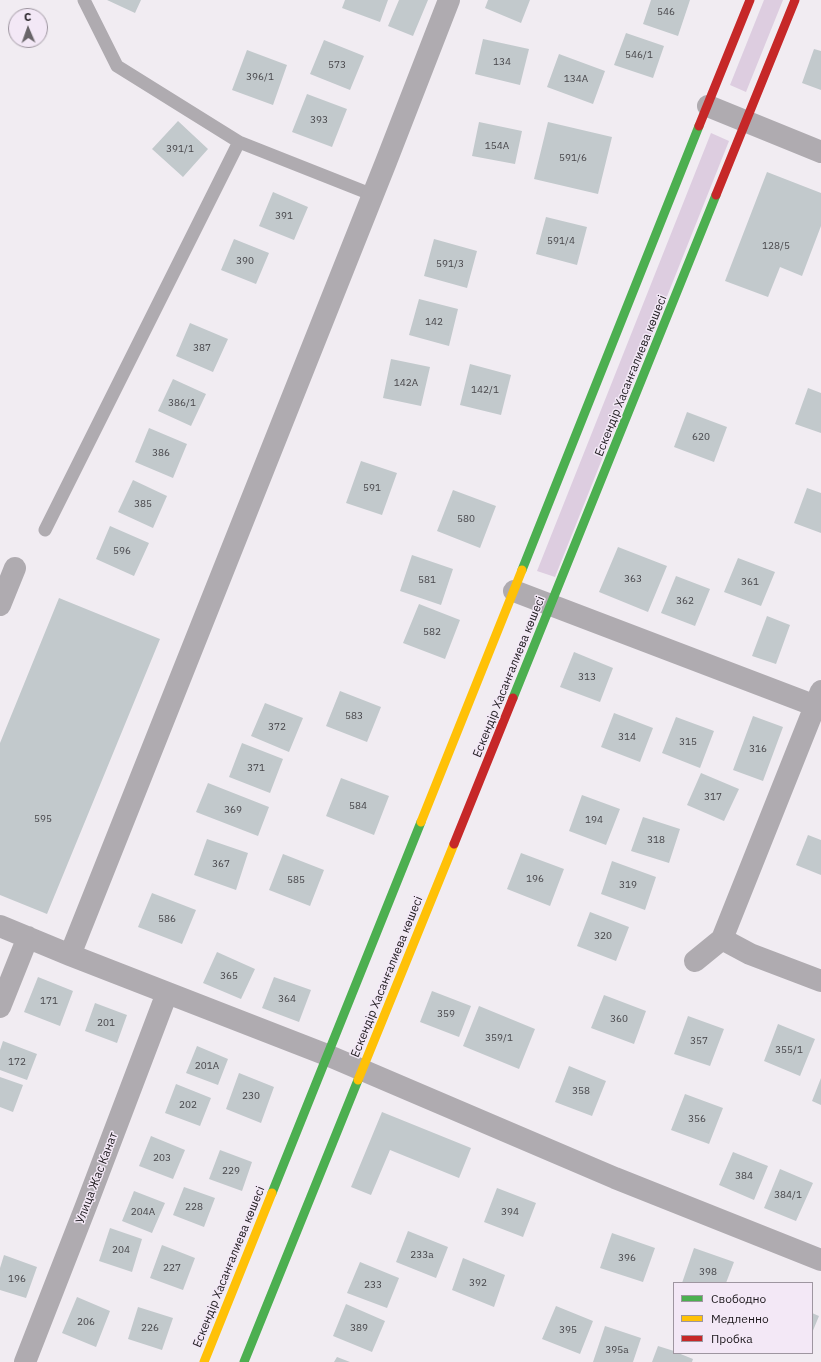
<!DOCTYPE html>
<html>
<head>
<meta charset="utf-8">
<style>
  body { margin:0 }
  #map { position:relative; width:821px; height:1362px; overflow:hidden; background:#f1ecf2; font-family:"IBM Plex Sans",sans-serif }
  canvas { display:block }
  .legend { position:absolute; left:673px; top:1282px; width:140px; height:72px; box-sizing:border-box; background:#f3e8f6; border:1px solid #9e96a0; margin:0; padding:5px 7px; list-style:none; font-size:12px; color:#1e1a1e }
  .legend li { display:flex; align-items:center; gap:8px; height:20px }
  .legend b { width:20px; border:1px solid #9e96a0 }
  .north { position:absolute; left:8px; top:8px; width:40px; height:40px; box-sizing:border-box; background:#f3e8f6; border:1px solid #9e96a0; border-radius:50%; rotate:358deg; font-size:11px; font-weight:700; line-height:16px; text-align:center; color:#1e1a1e }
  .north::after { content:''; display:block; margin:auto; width:14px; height:18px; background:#686468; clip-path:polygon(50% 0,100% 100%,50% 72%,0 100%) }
</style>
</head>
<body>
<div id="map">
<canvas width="821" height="1362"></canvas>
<ul class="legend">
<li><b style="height:5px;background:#4caf50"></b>Свободно</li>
<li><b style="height:5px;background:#ffc107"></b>Медленно</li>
<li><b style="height:5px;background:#c62828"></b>Пробка</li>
</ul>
<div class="north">С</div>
</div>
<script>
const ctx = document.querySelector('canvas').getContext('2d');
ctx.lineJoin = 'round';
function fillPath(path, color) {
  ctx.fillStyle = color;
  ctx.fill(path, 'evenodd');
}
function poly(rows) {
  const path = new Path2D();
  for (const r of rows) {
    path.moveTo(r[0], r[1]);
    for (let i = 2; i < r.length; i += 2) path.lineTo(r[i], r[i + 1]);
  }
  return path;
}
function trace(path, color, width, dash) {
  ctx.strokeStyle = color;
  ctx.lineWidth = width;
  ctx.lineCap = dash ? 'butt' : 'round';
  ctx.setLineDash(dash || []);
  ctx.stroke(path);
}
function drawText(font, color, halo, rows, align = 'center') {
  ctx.font = font + ' "IBM Plex Sans",sans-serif';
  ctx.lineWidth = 3;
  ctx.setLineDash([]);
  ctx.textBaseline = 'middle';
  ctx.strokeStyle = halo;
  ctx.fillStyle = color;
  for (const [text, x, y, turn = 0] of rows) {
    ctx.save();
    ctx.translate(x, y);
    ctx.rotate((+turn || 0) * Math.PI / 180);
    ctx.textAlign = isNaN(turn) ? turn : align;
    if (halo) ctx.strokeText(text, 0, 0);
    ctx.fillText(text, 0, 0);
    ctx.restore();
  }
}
const green = poly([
  [764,0,783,0,746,92,730,85],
  [711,133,729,141,555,577,537,571]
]);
const building = poly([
  [107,0,141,0,135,13],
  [345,0,388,0,380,22,342,8],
  [399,0,428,0,413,36,388,26],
  [488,0,530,0,521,23,485,8],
  [651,0,690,0,678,36,643,24],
  [626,33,664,46,653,78,614,65],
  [483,39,529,49,520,85,475,74],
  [324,40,364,56,350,90,310,74],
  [814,49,821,51,821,90,802,83],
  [247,50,287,65,273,105,232,90],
  [559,54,605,71,593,104,547,87],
  [307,94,347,109,332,147,292,132],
  [178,121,208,149,183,177,152,149],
  [479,122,522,131,515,164,472,156],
  [548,122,612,137,598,194,534,179],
  [767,172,821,193,821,226,802,276,780,267,768,297,725,281],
  [273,192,308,207,294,240,259,226],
  [546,217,587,227,577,265,536,254],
  [234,239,269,253,256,284,221,270],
  [434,239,477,251,467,288,424,276],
  [419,299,458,309,449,346,409,335],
  [190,323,228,339,213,372,176,356],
  [391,359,430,367,421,406,383,398],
  [470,364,511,375,501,415,460,405],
  [173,379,206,394,191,426,158,411],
  [808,388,821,393,821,433,795,424],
  [687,412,727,427,714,462,674,447],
  [149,428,187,444,173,478,135,462],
  [361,461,397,473,382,515,346,503],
  [133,480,167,496,153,528,118,512],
  [807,488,821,493,821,533,794,523],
  [453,490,496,506,480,548,437,531],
  [110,526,149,543,134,576,96,559],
  [618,547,667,566,648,612,599,592],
  [412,555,453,569,441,605,400,591],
  [738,558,775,572,761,606,724,592],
  [676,576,710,589,695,626,661,613],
  [59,598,160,639,47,914,0,895,0,743],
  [419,604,460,620,445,659,403,643],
  [767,616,790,625,776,664,752,656],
  [574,652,613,668,600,702,560,687],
  [340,691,381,707,367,742,326,726],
  [265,703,303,718,289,752,251,736],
  [614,713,653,728,640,762,601,747],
  [753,716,783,727,763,781,733,770],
  [676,717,714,731,700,768,662,753],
  [242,743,283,759,270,793,229,777],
  [701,773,739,789,724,821,687,805],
  [341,778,389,796,374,835,326,816],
  [208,783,269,807,258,836,196,812],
  [582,795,620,809,606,845,569,831],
  [643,817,680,829,669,863,631,851],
  [808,835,821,840,821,875,796,865],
  [207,839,248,853,236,890,194,875],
  [521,853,564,869,550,906,507,889],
  [283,854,324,870,310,906,269,890],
  [612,861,656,877,645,910,601,894],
  [152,893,196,910,182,944,138,927],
  [590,912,629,927,616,961,577,946],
  [217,952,255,969,241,999,203,983],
  [38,977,73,991,60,1026,24,1012],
  [274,977,311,990,299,1022,262,1008],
  [432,991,471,1006,459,1037,420,1022],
  [604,995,646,1011,634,1044,591,1028],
  [95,1003,127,1015,117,1043,85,1031],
  [479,1006,535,1029,519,1069,463,1046],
  [688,1016,724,1029,710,1066,674,1054],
  [778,1024,815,1039,800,1076,764,1061],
  [3,1041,37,1054,27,1080,0,1070,0,1050],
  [197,1046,228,1059,218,1085,186,1073],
  [569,1066,606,1081,592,1116,555,1102],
  [239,1073,274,1087,261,1123,226,1109],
  [0,1077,23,1085,13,1112,0,1107],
  [821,1078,821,1105,812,1101],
  [176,1084,211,1098,200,1126,165,1113],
  [685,1094,723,1108,709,1144,671,1130],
  [382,1112,471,1148,459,1178,390,1150,371,1195,351,1187],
  [151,1136,185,1150,173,1179,139,1166],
  [220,1150,252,1162,242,1191,209,1179],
  [733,1152,768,1166,754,1200,719,1185],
  [780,1169,813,1183,796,1221,764,1208],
  [184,1187,215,1198,204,1227,173,1215],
  [497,1188,536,1203,523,1237,484,1222],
  [134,1191,165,1203,152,1233,122,1221],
  [110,1228,142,1239,132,1272,99,1261],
  [408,1231,448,1247,436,1278,396,1262],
  [612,1233,655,1248,643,1282,600,1268],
  [162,1245,195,1258,183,1290,150,1278],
  [694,1248,734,1262,726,1283,682,1283],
  [4,1255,37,1267,26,1298,0,1290,0,1268],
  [463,1258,505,1275,494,1307,452,1290],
  [360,1262,399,1278,387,1308,347,1293],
  [77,1297,110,1311,96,1347,62,1333],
  [346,1304,385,1321,372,1352,333,1336],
  [556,1306,593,1321,580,1354,542,1339],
  [138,1307,173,1318,162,1350,128,1339],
  [812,1313,819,1316,812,1333],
  [605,1326,641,1338,633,1362,593,1362],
  [658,1346,674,1351,674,1353,678,1353,693,1359,692,1362,652,1362],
  [337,1357,350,1362,334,1362]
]);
const lane = poly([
  [84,0,117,66,239,142,373,195],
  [45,530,239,142]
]);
const street = poly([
  [708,106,821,152],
  [514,591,821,708],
  [0,605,15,568],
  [0,926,70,955,327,1055,615,1178,821,1260],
  [722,939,750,954,821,981],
  [70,955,386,162,449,0],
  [695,961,722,939,821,691],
  [0,1007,28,937],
  [25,1362,86,1206,167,993]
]);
const fast = poly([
  [522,570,699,126],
  [513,698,716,195],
  [272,1193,421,822],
  [244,1362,358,1080]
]);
const slow = poly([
  [421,822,522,570],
  [358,1080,454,844],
  [204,1362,272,1193]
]);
const jam = poly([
  [699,126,750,0],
  [716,195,795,0],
  [454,844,513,698]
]);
const numberNames = [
  ["546",666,12],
  ["546/1",639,55],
  ["134",502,62],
  ["573",337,65],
  ["396/1",260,77],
  ["134А",576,79],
  ["393",319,120],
  ["154А",497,146],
  ["391/1",180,149],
  ["591/6",573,158],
  ["391",284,216],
  ["591/4",561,241],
  ["128/5",776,246],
  ["390",245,261],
  ["591/3",450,264],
  ["142",434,322],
  ["387",202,348],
  ["142А",406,383],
  ["142/1",485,390],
  ["386/1",182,403],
  ["620",701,437],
  ["386",161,453],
  ["591",372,488],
  ["385",143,504],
  ["580",466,519],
  ["596",122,551],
  ["363",633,579],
  ["581",427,580],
  ["361",750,582],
  ["362",685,601],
  ["582",432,632],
  ["313",587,677],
  ["583",354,716],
  ["372",277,727],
  ["314",627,737],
  ["315",688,742],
  ["316",758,749],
  ["371",256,768],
  ["317",713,797],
  ["584",358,806],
  ["369",233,810],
  ["595",43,819],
  ["194",594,820],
  ["318",656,840],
  ["367",221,864],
  ["196",535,879],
  ["585",296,880],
  ["319",628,885],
  ["586",167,919],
  ["320",603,936],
  ["365",229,976],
  ["364",287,999],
  ["171",49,1001],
  ["359",446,1014],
  ["360",619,1019],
  ["201",106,1023],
  ["359/1",499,1038],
  ["357",699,1041],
  ["355/1",789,1050],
  ["172",17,1062],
  ["201А",207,1066],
  ["358",581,1091],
  ["230",251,1096],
  ["202",188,1105],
  ["356",697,1119],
  ["203",162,1158],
  ["229",231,1171],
  ["384",744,1176],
  ["384/1",788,1195],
  ["228",194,1207],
  ["204А",143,1212],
  ["394",510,1212],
  ["204",121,1250],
  ["233а",422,1255],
  ["396",627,1258],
  ["227",172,1268],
  ["398",708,1272],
  ["196",17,1279],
  ["392",478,1283],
  ["233",373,1285],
  ["206",86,1322],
  ["226",150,1328],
  ["389",359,1328],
  ["395",568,1330],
  ["395а",617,1350]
];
const streetNames = [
  ["Ескендір Хасанғалиева көшесі",631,376,-68],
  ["Ескендір Хасанғалиева көшесі",509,677,-68],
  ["Ескендір Хасанғалиева көшесі",387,977,-68],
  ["Улица Жас Канат",97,1178,-69],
  ["Ескендір Хасанғалиева көшесі",229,1267,-68]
];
fillPath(green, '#ddcde0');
fillPath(building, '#c2c9cc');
trace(lane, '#afabb0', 13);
trace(street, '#afabb0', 22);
trace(fast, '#4caf50', 9);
trace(slow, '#ffc107', 9);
trace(jam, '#c62828', 9);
drawText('10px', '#47464a', null, numberNames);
drawText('12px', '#1e1a1e', '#f3e8f6', streetNames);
</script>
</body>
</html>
